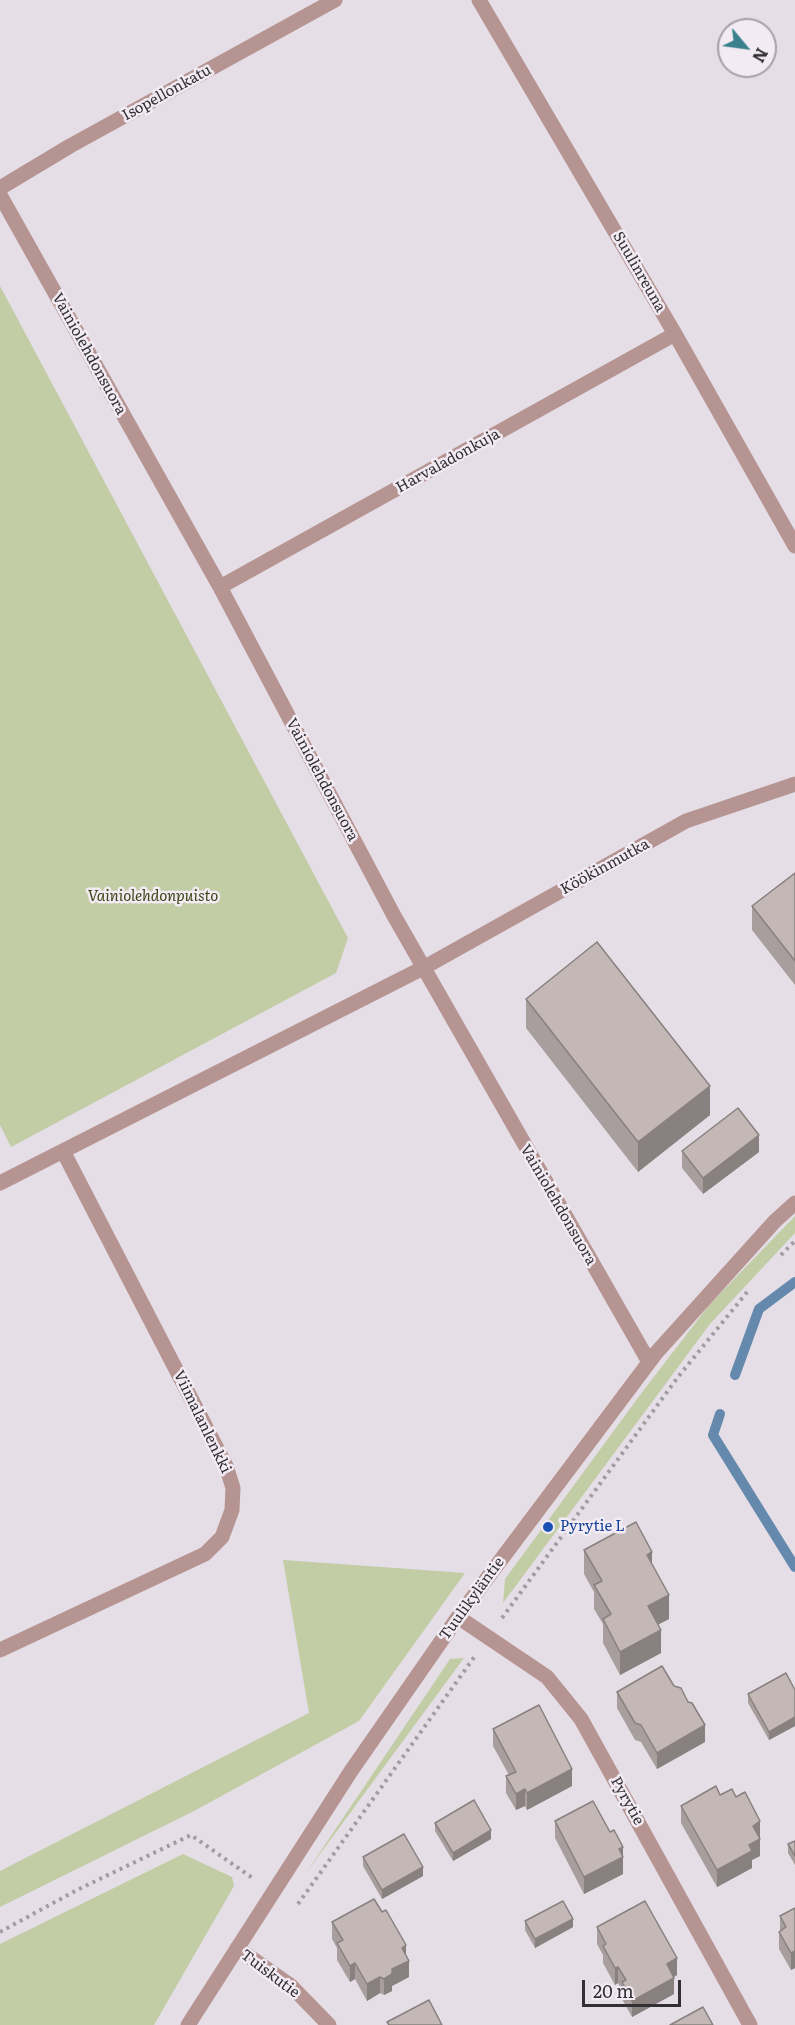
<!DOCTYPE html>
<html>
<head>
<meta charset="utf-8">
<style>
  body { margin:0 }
  #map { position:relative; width:795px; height:2025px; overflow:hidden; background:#e5dee6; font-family:Literata,serif }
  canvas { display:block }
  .north { position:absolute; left:717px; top:18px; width:60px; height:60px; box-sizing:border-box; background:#f2ebf3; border:2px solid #a6a0a7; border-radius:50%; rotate:119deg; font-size:16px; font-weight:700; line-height:24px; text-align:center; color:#333034 }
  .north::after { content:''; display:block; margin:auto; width:21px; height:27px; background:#3a808c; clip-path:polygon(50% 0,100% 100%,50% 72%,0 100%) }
  .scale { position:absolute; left:582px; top:1980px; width:99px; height:27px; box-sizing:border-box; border:3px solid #333034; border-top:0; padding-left:8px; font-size:18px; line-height:21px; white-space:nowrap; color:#333034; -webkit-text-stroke:4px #f2ebf3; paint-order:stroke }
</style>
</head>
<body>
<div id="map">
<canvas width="795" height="2025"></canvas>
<div class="north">N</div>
<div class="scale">20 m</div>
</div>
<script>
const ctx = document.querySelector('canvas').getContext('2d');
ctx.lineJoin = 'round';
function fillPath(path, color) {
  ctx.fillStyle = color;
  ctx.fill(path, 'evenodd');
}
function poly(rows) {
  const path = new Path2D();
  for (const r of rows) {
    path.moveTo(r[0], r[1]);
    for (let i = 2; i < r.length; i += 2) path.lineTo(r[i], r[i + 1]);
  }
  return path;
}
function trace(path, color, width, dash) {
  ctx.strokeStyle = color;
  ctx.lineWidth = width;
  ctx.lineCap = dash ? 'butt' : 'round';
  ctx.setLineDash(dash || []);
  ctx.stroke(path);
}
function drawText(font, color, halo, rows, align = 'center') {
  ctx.font = font + ' Literata,serif';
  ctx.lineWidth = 5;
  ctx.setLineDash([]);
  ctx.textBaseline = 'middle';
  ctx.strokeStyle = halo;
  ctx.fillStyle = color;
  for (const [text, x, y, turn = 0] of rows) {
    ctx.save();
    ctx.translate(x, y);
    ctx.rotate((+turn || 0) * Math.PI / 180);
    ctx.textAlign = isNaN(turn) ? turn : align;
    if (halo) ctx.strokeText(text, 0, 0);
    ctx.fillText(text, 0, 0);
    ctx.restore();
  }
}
const green = poly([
  [0,286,348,938,336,973,11,1147,0,1125],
  [795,1216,795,1233,710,1324,503,1603,505,1579,643,1391,710,1304],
  [283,1560,465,1573,359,1721,194,1811,0,1907,0,1871,309,1713],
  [464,1658,306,1873,450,1659],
  [183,1854,232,1877,234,1886,154,2025,0,2025,0,1944]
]);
const stream = poly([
  [735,1375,759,1309,795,1282],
  [720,1414,713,1435,795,1567]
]);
const path = poly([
  [781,1255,795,1241],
  [502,1618,678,1377,748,1291],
  [298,1904,475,1656],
  [0,1932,77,1890,191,1835,254,1879]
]);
const minor = poly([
  [479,0,675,334,795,546],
  [0,188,70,146,335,0],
  [0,195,220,587,393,914,649,1362],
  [220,587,675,334],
  [0,1183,423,968,686,821,795,784],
  [458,1617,547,1677,581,1719,750,2025],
  [0,1650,205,1554,222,1537,232,1510,233,1488,226,1466,64,1153],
  [237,1948,291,1986,329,2025],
  [188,2025,351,1771,458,1617,656,1353,775,1221,795,1203]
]);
const wall = poly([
  [795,873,795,985,752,930,752,906],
  [526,999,710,1115,638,1172,526,1028],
  [682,1151,759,1152,703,1194,682,1168],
  [584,1550,652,1565,669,1619,658,1624,661,1653,620,1675,603,1643,603,1624,594,1609,594,1592,584,1574],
  [795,1690,795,1726,769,1740,748,1703,748,1694],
  [617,1692,705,1742,657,1769,641,1742,635,1740,617,1708],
  [493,1729,572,1786,527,1810,525,1806,516,1810,506,1793,506,1776,509,1775,493,1746],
  [720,1795,760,1838,760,1856,752,1860,752,1868,717,1887,681,1823,681,1806],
  [555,1821,610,1832,623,1864,623,1874,584,1894,555,1838],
  [435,1823,491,1839,453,1861,435,1831],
  [795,1841,795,1865,788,1853,788,1844],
  [363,1857,423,1876,382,1899,363,1866],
  [795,1908,795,1968,791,1970,779,1949,779,1932,780,1931,780,1916],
  [525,1921,573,1927,535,1948,525,1930],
  [332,1922,406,1955,409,1977,392,1986,392,1991,384,1995,380,1993,367,2001,355,1979,350,1982,337,1960,337,1948,332,1939],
  [597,1927,677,1975,674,1977,674,1994,632,2017,622,1999,622,1990,618,1983,615,1985,603,1963,603,1955,597,1944]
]);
const shadedWall = poly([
  [710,1086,710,1115,638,1172,638,1142],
  [759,1135,759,1152,703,1194,703,1178],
  [652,1552,652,1576,647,1555],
  [669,1595,669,1619,648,1630,648,1606],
  [661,1630,661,1653,620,1675,620,1652],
  [795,1717,795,1726,769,1740,769,1732],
  [705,1725,705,1742,657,1769,657,1753],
  [572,1769,572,1786,527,1810,527,1793],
  [525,1789,525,1806,516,1810,516,1794],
  [760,1821,760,1838,753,1842,753,1826],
  [491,1830,491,1839,453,1861,453,1853],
  [760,1839,760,1856,752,1860,752,1868,717,1887,717,1870,749,1845],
  [623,1847,623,1874,584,1894,584,1877,619,1849],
  [423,1867,423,1876,382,1899,382,1890],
  [573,1919,573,1927,535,1948,535,1939],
  [406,1945,406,1962,409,1961,409,1977,392,1986,392,1991,384,1995,384,1979,392,1969,402,1948],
  [795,1951,795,1968,791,1970,791,1953],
  [677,1958,677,1975,667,1981,667,1964],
  [355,1963,355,1979,350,1982,350,1966],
  [618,1967,618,1983,615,1985,615,1968],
  [380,1977,380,1993,367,2001,367,1984],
  [674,1978,674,1994,632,2017,632,2001]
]);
const building = poly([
  [795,873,795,961,752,906,795,873],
  [597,942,710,1086,638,1142,526,999,597,942],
  [738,1108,759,1135,703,1178,682,1151,738,1108],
  [636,1522,652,1552,647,1555,669,1595,648,1606,661,1630,620,1652,603,1619,611,1614,594,1585,602,1581,584,1550,636,1522],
  [662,1666,674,1686,681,1688,688,1702,692,1703,705,1725,657,1753,641,1725,635,1723,617,1692,662,1666],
  [786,1673,795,1690,795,1717,769,1732,748,1694,786,1673],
  [539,1705,572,1769,527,1793,525,1789,516,1794,506,1776,516,1772,493,1729,539,1705],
  [716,1786,720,1795,732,1789,736,1797,745,1792,760,1821,753,1826,760,1839,749,1845,752,1851,717,1870,681,1806,716,1786],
  [474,1800,491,1830,453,1853,435,1823,474,1800],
  [593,1801,610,1832,614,1830,623,1847,619,1849,623,1857,584,1877,555,1821,593,1801],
  [404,1834,423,1867,382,1890,363,1857,404,1834],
  [795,1841,795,1856,788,1844,795,1841],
  [374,1899,382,1912,386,1910,406,1945,402,1948,409,1961,392,1969,392,1974,384,1979,380,1977,367,1984,355,1963,350,1966,337,1943,343,1940,332,1922,374,1899],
  [563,1901,573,1919,535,1939,525,1921,563,1901],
  [645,1901,677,1958,667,1964,674,1978,632,2001,622,1982,626,1980,618,1967,615,1968,603,1946,606,1944,597,1927,645,1901],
  [795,1908,795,1951,791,1953,779,1932,786,1927,780,1916,795,1908],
  [429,2000,442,2025,389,2025,387,2022,429,2000],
  [703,2007,713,2025,670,2025,703,2007]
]);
const markers = [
  [548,1527,6,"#1a4fb4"]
];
const streetNames = [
  ["Isopellonkatu",167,93,-29],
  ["Suulinreuna",639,272,60],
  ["Vainiolehdonsuora",89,354,61],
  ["Harvaladonkuja",448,461,-29],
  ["Vainiolehdonsuora",322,780,62],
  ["Köökinmutka",605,867,-29],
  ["Vainiolehdonsuora",558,1205,60],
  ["Viimalanlenkki",202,1422,64],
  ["Tuulikyläntie",472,1599,-54],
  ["Pyrytie",627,1801,61],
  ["Tuiskutie",270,1974,37]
];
const parkNames = [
  ["Vainiolehdonpuisto",153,897]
];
const transitNames = [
  ["Pyrytie L",560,1527]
];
fillPath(green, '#c2cda6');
trace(stream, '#6589ac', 10);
trace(path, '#a19ba2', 4, [3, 4.5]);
trace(minor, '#b59492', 15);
fillPath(wall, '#a89e9d');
fillPath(shadedWall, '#88817f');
fillPath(building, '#c3b8b6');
trace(building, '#88817f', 1.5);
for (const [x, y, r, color] of markers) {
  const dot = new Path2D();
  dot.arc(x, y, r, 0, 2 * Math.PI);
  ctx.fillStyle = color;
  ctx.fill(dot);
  trace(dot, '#f2ebf3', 2);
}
drawText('15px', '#333034', '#f2ebf3', streetNames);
drawText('italic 15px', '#3a4414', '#f2ebf3', parkNames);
drawText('15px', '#164399', '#f2ebf3', transitNames, 'left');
</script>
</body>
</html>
